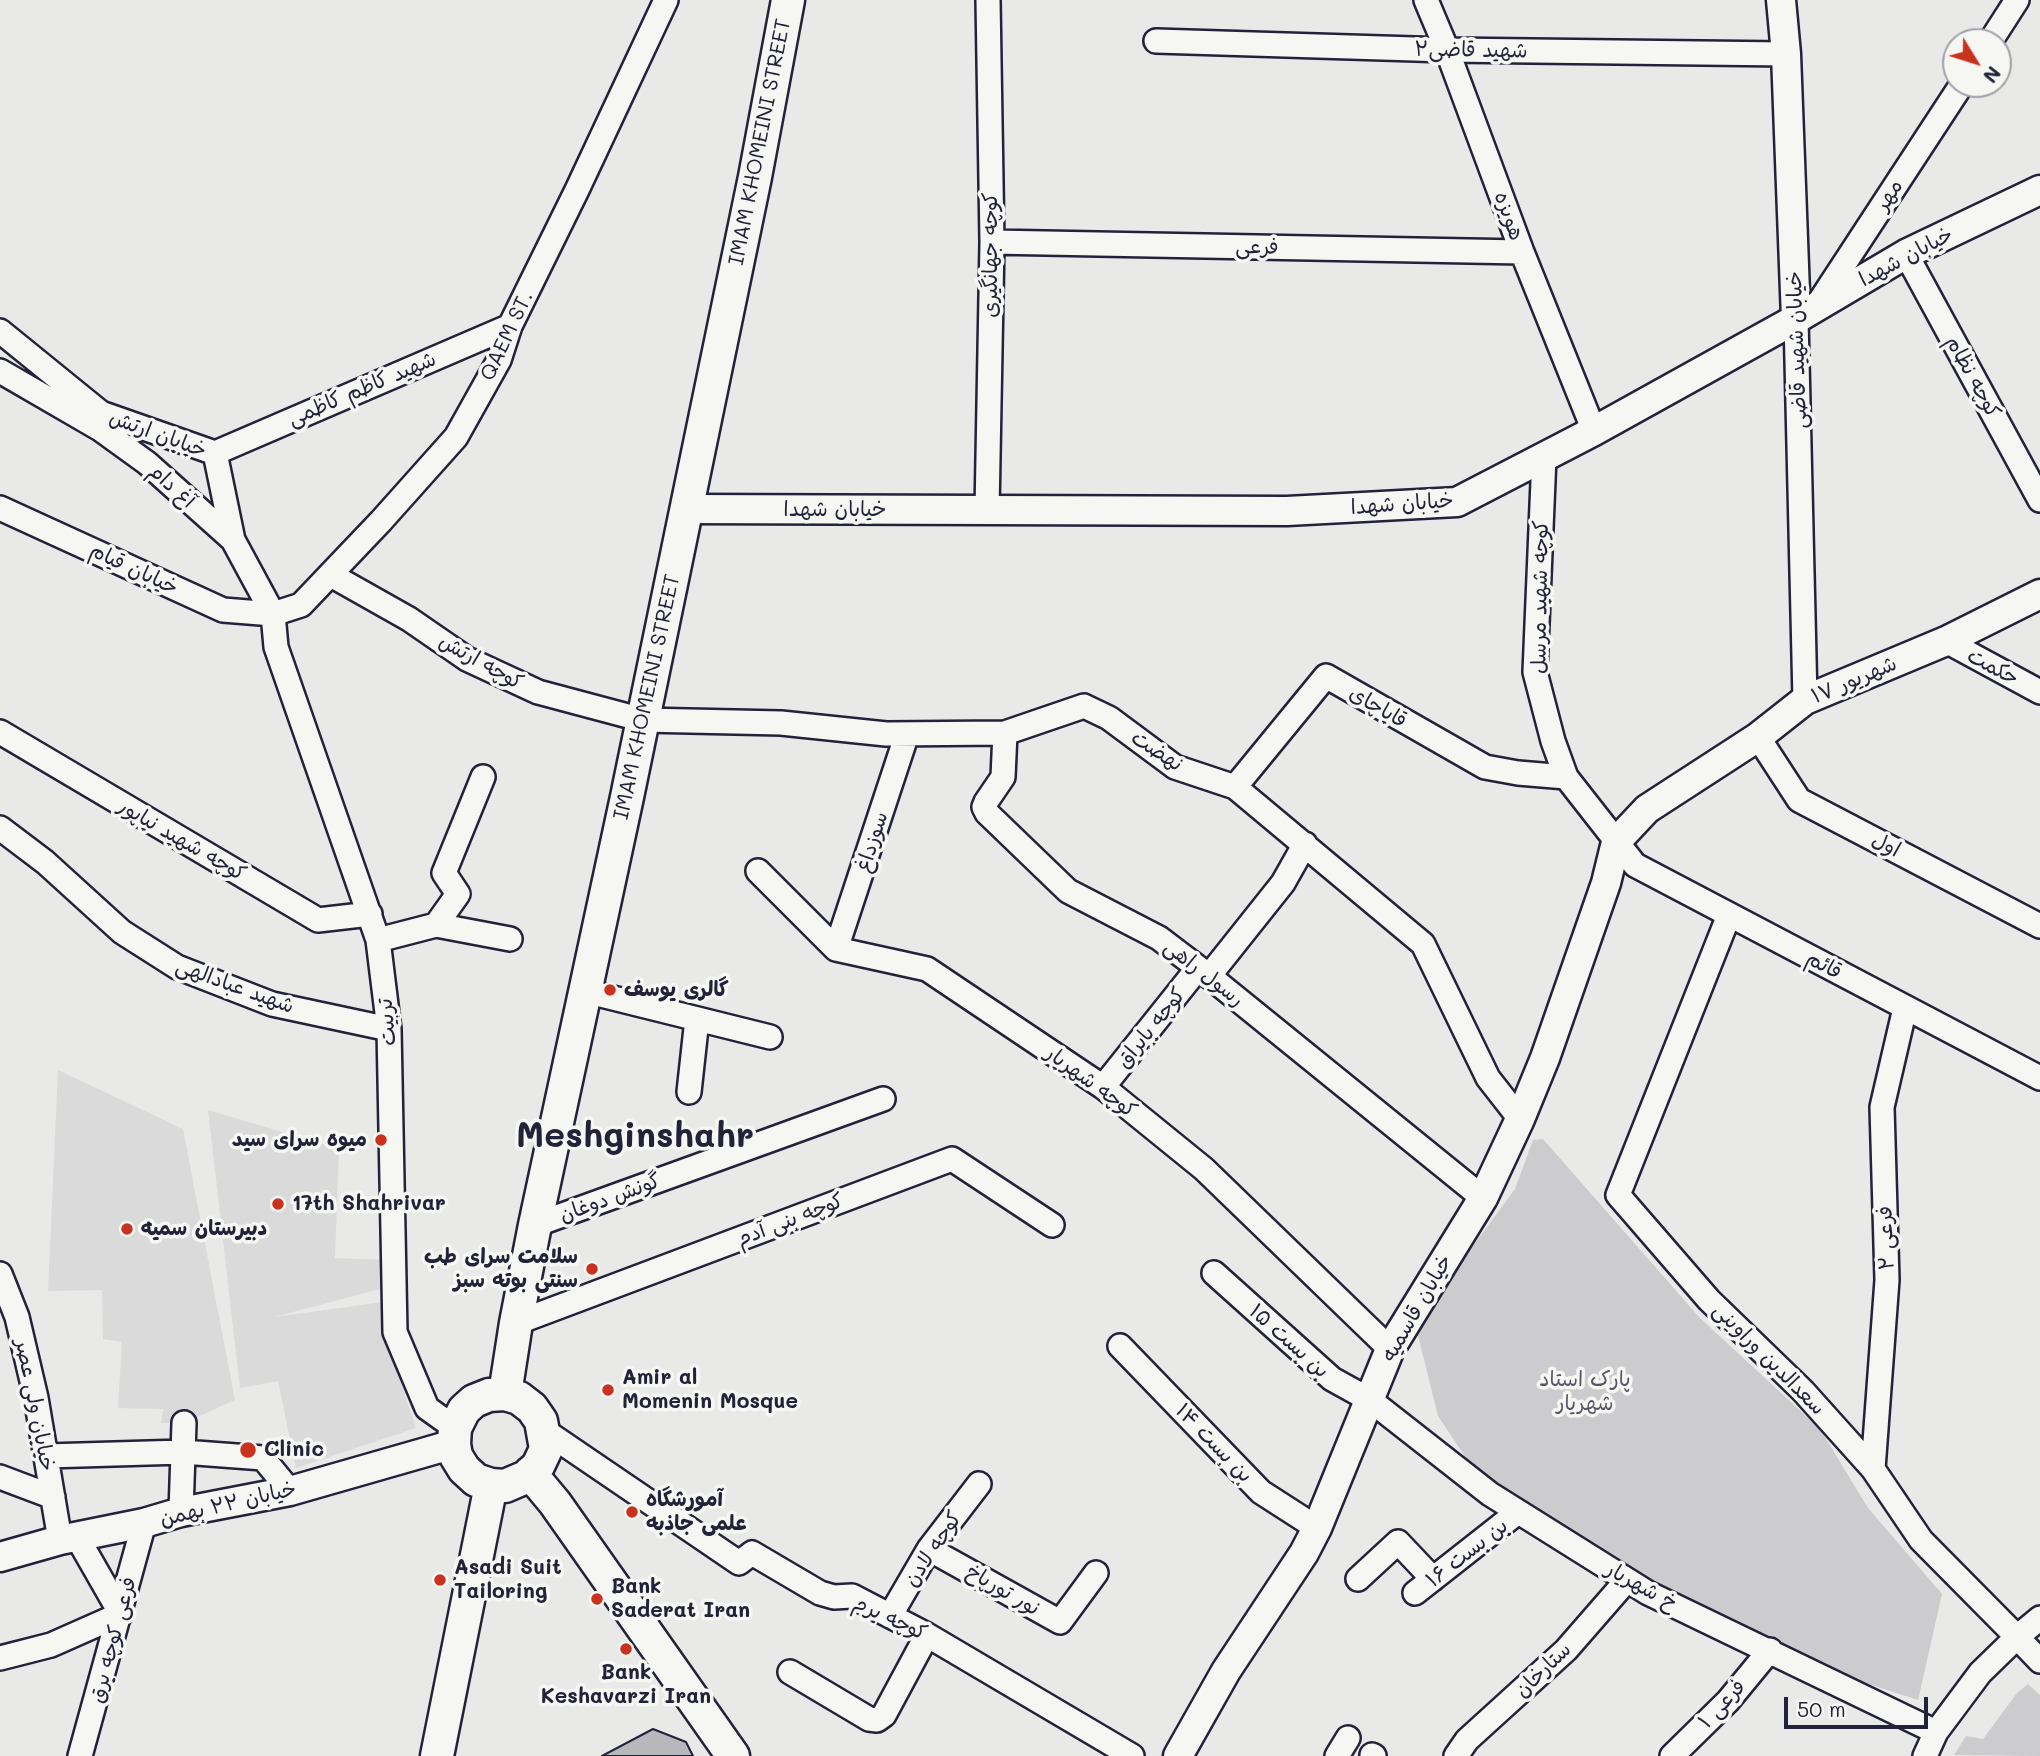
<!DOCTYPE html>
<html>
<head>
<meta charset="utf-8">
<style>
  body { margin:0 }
  #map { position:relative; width:2040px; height:1756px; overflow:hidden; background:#e9e9e7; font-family:Mali,sans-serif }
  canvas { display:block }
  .north { position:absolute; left:1942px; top:28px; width:70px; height:70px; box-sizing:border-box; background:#f6f6f2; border:2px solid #a1a1a9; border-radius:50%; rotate:128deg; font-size:19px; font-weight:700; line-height:28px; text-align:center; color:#22223b }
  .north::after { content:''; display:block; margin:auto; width:24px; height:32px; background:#c8321e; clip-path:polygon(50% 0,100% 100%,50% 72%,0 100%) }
  .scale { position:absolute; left:1784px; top:1697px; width:144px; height:32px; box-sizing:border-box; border:4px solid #22223b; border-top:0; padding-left:9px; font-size:21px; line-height:24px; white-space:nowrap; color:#22223b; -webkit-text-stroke:5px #f6f6f2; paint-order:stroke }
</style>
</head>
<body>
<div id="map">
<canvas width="2040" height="1756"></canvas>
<div class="north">N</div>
<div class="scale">50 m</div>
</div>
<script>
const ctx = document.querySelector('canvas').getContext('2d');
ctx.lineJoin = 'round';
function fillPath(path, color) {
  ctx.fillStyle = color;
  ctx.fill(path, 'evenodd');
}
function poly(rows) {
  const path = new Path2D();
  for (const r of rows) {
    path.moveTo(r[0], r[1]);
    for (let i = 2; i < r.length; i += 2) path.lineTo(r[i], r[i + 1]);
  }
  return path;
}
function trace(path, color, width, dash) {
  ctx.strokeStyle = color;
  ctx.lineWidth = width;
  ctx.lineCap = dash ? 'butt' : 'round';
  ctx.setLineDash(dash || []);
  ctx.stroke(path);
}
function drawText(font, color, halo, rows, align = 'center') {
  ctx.font = font + ' Mali,"Playpen Sans Arabic",sans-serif';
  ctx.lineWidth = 7;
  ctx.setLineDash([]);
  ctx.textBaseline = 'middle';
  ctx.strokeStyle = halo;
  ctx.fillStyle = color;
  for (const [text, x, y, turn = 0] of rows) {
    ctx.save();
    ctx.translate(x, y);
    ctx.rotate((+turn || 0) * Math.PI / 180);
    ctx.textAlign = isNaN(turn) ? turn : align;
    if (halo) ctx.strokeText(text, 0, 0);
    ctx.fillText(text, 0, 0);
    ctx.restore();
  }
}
const built = poly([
  [58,1070,183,1129,235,1400,184,1423,161,1423,163,1409,118,1408,122,1342,103,1339,102,1290,48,1291],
  [208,1110,339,1149,335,1258,387,1260,388,1287,274,1317,383,1302,385,1336,416,1428,296,1468,278,1381,240,1388]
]);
const green = poly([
  [1543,1139,1700,1318,1820,1429,1868,1508,1942,1594,1918,1700,1788,1658,1490,1494,1438,1416,1418,1335,1439,1292,1515,1189,1533,1140],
  [2028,1684,2040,1695,2040,1756,1954,1755,1966,1736,1983,1739,2017,1693]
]);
const building = poly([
  [653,1729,686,1742,693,1756,602,1756,653,1729]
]);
const minor = poly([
  [1426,0,1447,50,1522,252,1594,431],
  [1156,41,1447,50,1786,54],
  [1990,42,2017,0],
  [992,242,1522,252],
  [1906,254,2040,500],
  [1816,307,1962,84],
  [1796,319,1805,700],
  [0,331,101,413,215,453],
  [0,371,100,429,147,463,233,540],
  [215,453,233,540,273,614,276,647,378,940,389,1029,395,1332,427,1408,455,1428],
  [215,453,510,326],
  [1544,457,1535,672,1553,741,1566,777,1635,865,2040,1078],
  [0,508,223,610,273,614,301,605,381,521,456,437,499,360,510,326,577,190,666,0],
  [987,511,992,242,988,0],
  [331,575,409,619,467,659,538,692,643,720,781,723,886,734,1005,733,1084,706,1109,718,1175,767,1235,787,1423,944,1488,1078,1520,1119],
  [1946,641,2040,692],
  [0,732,318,920,370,914],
  [1005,733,1003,777,986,802,984,807,987,813,1068,891,1159,938,1209,976,1483,1198],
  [1758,737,1799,800,2040,926],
  [1235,787,1326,676,1485,767,1518,773,1566,777],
  [0,828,45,862,122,932,177,967,272,1004,389,1029],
  [758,871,836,949,927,969,1103,1087,1204,1169,1390,1349],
  [1729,915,1618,1195,1709,1300,1803,1391,1873,1469,1921,1540,2017,1637,1980,1673,1936,1732,1925,1756],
  [436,925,458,894,444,873,483,777],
  [378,940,436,925,510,939],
  [836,949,907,734],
  [1209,976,1283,883,1305,844],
  [585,991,770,1037],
  [1103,1087,1198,968],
  [689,1092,697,1019],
  [535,1225,883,1099],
  [1214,1273,1332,1379,1370,1400,1490,1494,1648,1593,1936,1732],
  [0,1274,17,1317,36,1398,60,1540],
  [516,1323,952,1159,1052,1225],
  [1120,1346,1261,1492,1317,1528],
  [545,1431,739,1563,752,1553,820,1593,834,1597,852,1596,927,1635,1132,1756],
  [46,1456,183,1452,263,1458,290,1491],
  [1873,1469,1887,1280,1882,1107,1905,1008],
  [0,1477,53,1497],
  [181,1512,184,1423],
  [929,1549,1060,1622,1096,1573],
  [1358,1579,1398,1542,1433,1579],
  [1415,1593,1518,1512],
  [890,1616,929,1549,979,1484],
  [2040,1618,2017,1637,2040,1661],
  [0,1658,51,1645,121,1614,77,1537],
  [790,1672,869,1719,877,1720,884,1715,927,1635],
  [1372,1755,1374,1756],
  [80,1756,144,1523],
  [1337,1756,1348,1738],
  [1456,1756,1467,1740,1566,1650,1627,1580],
  [1672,1756,1728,1701,1770,1650]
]);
const tertiary = poly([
  [1781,0,1786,54,1796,319],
  [686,509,1287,511,1457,502,1594,431,1796,319,1906,254,2040,190],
  [0,1557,60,1540,144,1523,181,1512,290,1491,454,1444],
  [1178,1756,1226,1671,1304,1553,1317,1528,1390,1349,1483,1198,1520,1119,1545,1058,1606,883,1616,842,1647,809,1758,737,1805,700,1946,641,2040,594]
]);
const secondary = poly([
  [505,1394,516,1323,535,1225,627,797,755,177,788,0],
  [505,1394,519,1398,532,1408,541,1421,546,1449,538,1466,526,1477,505,1486,491,1485,476,1480,464,1469,456,1456,454,1444,455,1428,464,1410,474,1401,489,1395,505,1394],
  [530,1473,555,1503,733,1756],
  [437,1756,491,1485]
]);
const markers = [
  [610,990,7,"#c8321e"],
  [381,1140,7,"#c8321e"],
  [278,1204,7,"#c8321e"],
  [127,1229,7,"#c8321e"],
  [592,1269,7,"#c8321e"],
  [608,1390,7,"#c8321e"],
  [248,1450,9,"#c8321e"],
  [632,1512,7,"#c8321e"],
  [440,1580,7,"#c8321e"],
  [597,1599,7,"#c8321e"],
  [626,1649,7,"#c8321e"]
];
const streetNames = [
  ["شهید قاضی۲",1471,50,1],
  ["IMAM KHOMEINI STREET",760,142,-79],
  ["مهر",1889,195,-57],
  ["هویزه",1509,216,70],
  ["فرعی",1257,247,1],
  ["کوچه جهانگیری",991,255,-90],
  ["خیابان شهدا",1906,257,-28],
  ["QAEM ST.",507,336,-65],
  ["خیابان شهید قاضی",1797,350,-92],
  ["کوچه نظام",1973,377,61],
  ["شهید کاظم کاظمی",362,389,-23],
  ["خیابان ارتش",158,434,20],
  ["آغ دام",172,486,42],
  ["خیابان شهدا",1402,504,-4],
  ["خیابان شهدا",835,510],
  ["خیابان قیام",134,569,25],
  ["کوچه شهید مرسل",1540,597,-89],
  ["کوچه ارتش",481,662,29],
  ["حکمت",1993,667,28],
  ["۱۷ شهریور",1854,680,-23],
  ["IMAM KHOMEINI STREET",647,697,-78],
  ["قایاچای",1378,707,30],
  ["نهضت",1157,751,33],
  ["کوچه شهید نیاپور",182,840,30],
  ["سوزداغ",872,842,-72],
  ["اول",1886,845,28],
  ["قائم",1824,965,28],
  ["رسول راهی",1204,973,38],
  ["شهید عبادالهی",235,986,20],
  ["تربیت",387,1022,-95],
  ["کوچه بایراق",1151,1028,-51],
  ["کوچه شهریار",1091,1082,36],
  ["گونش دوغان",610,1198,-20],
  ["کوچه بنی آدم",790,1220,-21],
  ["فرعی ۲",1886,1238,-92],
  ["خیابان قاسمیه",1417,1308,-60],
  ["بن بست ۱۵",1289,1341,42],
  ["سعدالدین وراوینی",1769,1359,45],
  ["خیابان ولی عصر",35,1405,79],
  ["بن بست ۱۴",1214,1443,46],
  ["خیابان ۲۲ بهمن",228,1504,-13],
  ["کوچه لادن",933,1549,-56],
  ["بن بست ۱۶",1467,1553,-38],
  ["خ شهریار",1641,1586,29],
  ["نور تورپاخ",1003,1590,30],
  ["کوچه برم",890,1618,25],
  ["فرعی کوچه برق",113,1640,-75],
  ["ستارخان",1543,1670,-44],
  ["فرعی ۱",1722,1704,-47]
];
const poiNames = [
  ["گالری یوسف",624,990],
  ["میوه سرای سید",367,1140,"right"],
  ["17th Shahrivar",292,1204],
  ["دبیرستان سمیه",141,1229],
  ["سلامت سرای طب",578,1257,"right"],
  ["سنتی بوته سبز",578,1281,"right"],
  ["Amir al",622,1378],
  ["Momenin Mosque",622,1402],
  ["Clinic",264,1450],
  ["آمورشگاه",646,1500],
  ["علمی جاذبه",646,1524],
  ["Asadi Suit",454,1568],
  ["Tailoring",454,1592],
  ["Bank",611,1587],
  ["Saderat Iran",611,1611],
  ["Bank",626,1673,"center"],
  ["Keshavarzi Iran",626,1697,"center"]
];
const parkNames = [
  ["پارک استاد",1585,1380],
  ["شهریار",1585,1404]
];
const townNames = [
  ["Meshginshahr",635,1136]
];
fillPath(built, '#dadada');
fillPath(green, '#ccccce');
fillPath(building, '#b8b8bc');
trace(building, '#22223b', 2);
trace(minor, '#22223b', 28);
trace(tertiary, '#22223b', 33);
trace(secondary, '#22223b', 37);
trace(minor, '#f6f6f2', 23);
trace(tertiary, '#f6f6f2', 28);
trace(secondary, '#f6f6f2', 32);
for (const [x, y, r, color] of markers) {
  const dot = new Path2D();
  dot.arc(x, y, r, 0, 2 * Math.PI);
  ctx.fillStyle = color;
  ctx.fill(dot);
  trace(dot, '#f6f6f2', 2.5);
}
drawText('21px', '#22223b', '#f6f6f2', streetNames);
drawText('bold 21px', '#22223b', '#f6f6f2', poiNames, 'left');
drawText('21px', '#555567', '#f6f6f2', parkNames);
drawText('bold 35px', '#22223b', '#f6f6f2', townNames);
</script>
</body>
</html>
